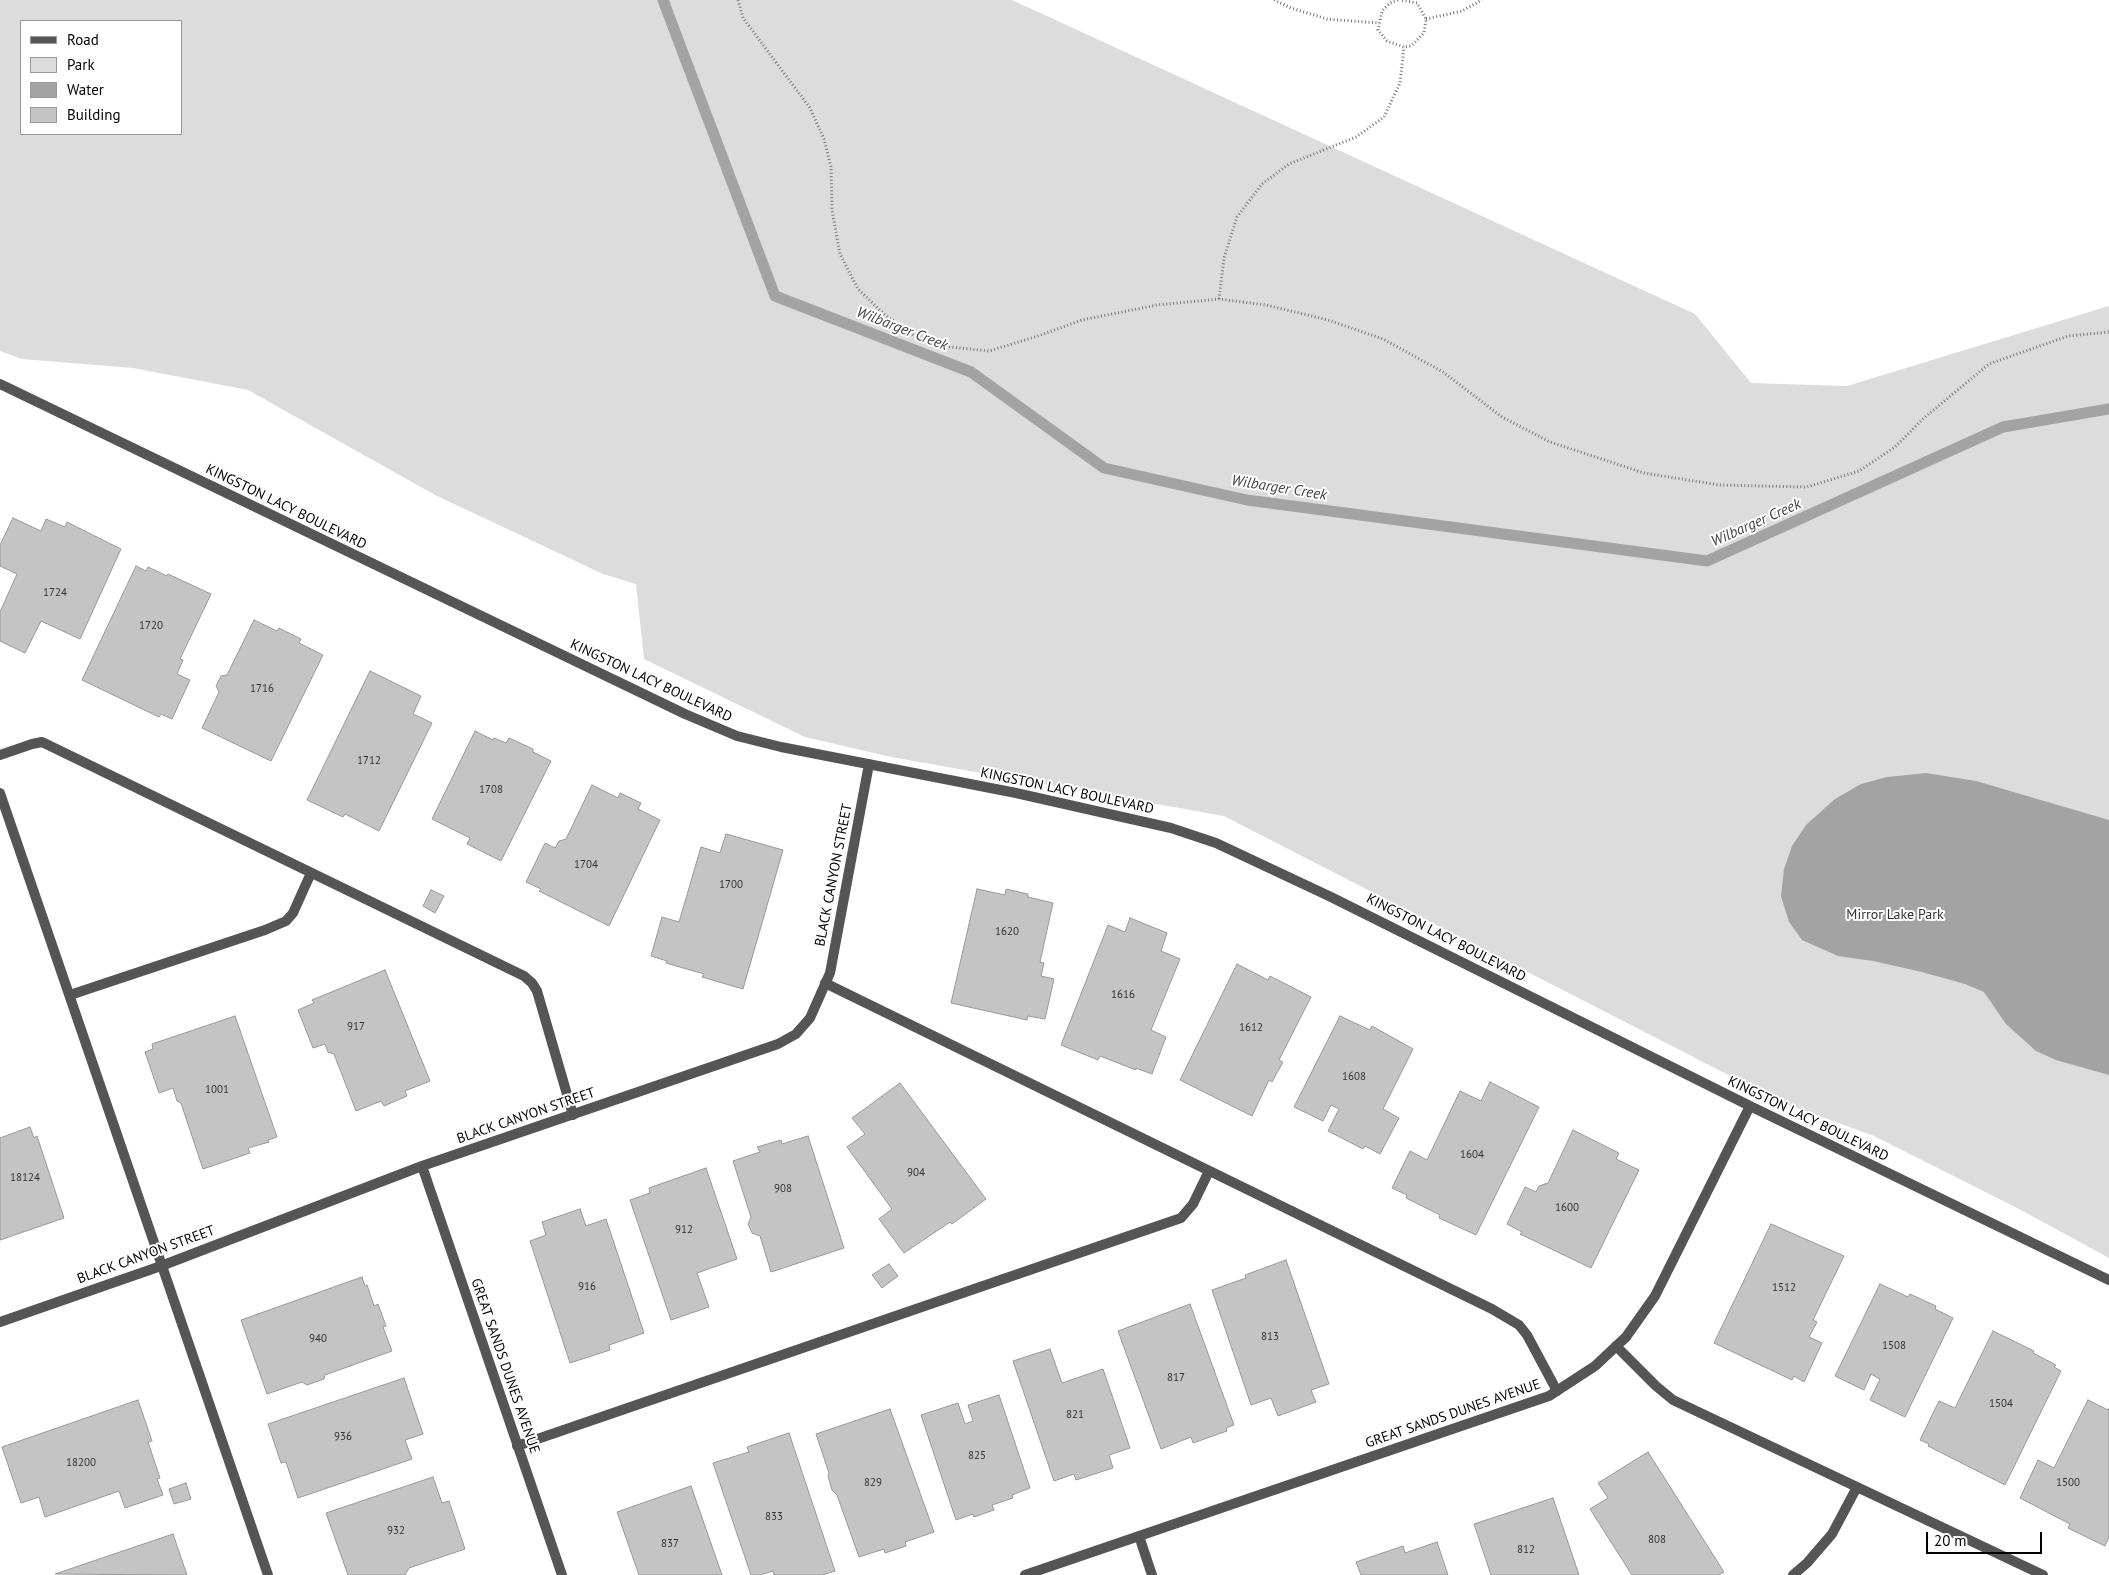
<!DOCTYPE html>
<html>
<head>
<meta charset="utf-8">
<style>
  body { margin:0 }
  #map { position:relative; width:2109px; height:1575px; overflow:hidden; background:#fff; font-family:"PT Sans",sans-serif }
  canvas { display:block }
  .legend { position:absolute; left:20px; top:20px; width:162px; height:115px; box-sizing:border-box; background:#fff; border:1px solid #999; margin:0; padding:6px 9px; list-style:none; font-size:15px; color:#000 }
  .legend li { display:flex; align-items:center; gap:10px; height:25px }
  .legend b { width:25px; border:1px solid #999 }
  .scale { position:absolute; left:1926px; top:1532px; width:116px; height:22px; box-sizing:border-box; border:2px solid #000; border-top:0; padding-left:6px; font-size:15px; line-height:18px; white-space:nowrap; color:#000; -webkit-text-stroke:4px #fff; paint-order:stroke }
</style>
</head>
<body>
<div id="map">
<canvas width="2109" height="1575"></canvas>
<ul class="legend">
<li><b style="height:6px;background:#555"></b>Road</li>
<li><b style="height:14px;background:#dcdcdc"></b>Park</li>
<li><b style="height:14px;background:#a3a3a3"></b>Water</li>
<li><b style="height:14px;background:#c4c4c4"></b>Building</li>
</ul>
<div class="scale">20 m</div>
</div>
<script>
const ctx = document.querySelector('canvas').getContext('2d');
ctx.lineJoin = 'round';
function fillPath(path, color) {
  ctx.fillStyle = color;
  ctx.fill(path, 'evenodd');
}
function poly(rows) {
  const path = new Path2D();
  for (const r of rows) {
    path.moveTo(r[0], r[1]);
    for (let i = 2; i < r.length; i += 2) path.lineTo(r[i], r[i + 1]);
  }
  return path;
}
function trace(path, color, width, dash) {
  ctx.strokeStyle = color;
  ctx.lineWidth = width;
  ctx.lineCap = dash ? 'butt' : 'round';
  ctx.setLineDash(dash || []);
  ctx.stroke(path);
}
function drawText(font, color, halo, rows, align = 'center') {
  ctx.font = font + ' "PT Sans",sans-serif';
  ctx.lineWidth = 4;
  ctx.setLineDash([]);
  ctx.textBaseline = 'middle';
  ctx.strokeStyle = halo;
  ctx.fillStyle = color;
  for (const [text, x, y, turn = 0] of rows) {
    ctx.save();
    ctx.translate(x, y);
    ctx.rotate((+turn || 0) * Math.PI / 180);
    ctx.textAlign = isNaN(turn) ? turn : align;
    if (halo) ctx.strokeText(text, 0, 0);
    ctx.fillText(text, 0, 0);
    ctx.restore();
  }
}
const green = poly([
  [0,0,1012,0,1695,314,1751,383,1847,386,2109,306,2109,1258,2021,1210,1874,1136,1781,1102,1224,816,891,757,805,737,644,659,636,584,603,574,435,495,248,390,133,368,22,359,0,351],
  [21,21,181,21,181,134,21,134]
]);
const water = poly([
  [1926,773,1976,781,2109,820,2109,1075,2056,1060,2036,1051,2006,1024,1984,992,1965,984,1922,972,1873,961,1838,956,1802,940,1789,922,1781,896,1784,869,1792,846,1806,825,1835,799,1861,784,1887,777]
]);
const stream = poly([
  [663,0,775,296,971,372,1104,468,1247,500,1707,561,2003,427,2109,409]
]);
const building = poly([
  [13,518,41,531,46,519,65,527,67,522,121,549,80,639,41,621,25,653,0,641,0,612,17,574,0,566,0,545,13,518],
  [136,566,146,571,148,567,167,576,168,574,211,594,180,659,183,660,177,674,190,680,172,719,161,714,159,717,82,680,136,566],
  [254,620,277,631,279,628,301,639,299,643,323,655,271,761,202,728,219,692,216,686,221,676,227,675,254,620],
  [370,671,421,696,413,714,432,723,379,831,345,814,343,817,307,800,370,671],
  [475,731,493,740,494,738,506,743,509,738,533,749,533,752,551,761,501,861,467,844,470,838,432,819,475,731],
  [592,785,618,798,620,793,641,803,638,809,660,820,609,926,539,891,541,889,526,882,545,843,555,848,559,841,566,839,592,785],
  [726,834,783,850,743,989,702,977,704,974,666,963,667,961,651,956,662,917,679,922,701,847,720,853,726,834],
  [977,889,1005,895,1006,889,1028,894,1028,897,1053,903,1040,962,1044,963,1041,976,1054,979,1045,1019,1028,1016,1027,1020,951,1003,977,889],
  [431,890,444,896,435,913,423,906,431,890],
  [1130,918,1167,933,1161,951,1180,959,1151,1030,1166,1037,1152,1074,1136,1068,1136,1070,1100,1056,1098,1060,1061,1045,1108,925,1125,932,1130,918],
  [1237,964,1268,980,1270,976,1311,997,1279,1060,1283,1062,1272,1082,1269,1080,1252,1116,1180,1080,1237,964],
  [385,970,430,1081,405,1091,407,1096,384,1106,381,1101,356,1111,334,1054,328,1052,325,1044,313,1048,298,1010,314,1003,312,1000,385,970],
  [235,1016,277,1137,268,1140,269,1142,248,1148,250,1153,203,1169,181,1103,177,1101,173,1088,159,1093,145,1052,153,1049,152,1044,235,1016],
  [1340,1016,1370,1030,1372,1026,1413,1049,1383,1109,1399,1118,1380,1154,1365,1146,1363,1149,1328,1131,1339,1109,1331,1105,1323,1121,1294,1107,1340,1016],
  [1490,1082,1539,1107,1476,1235,1439,1218,1440,1215,1406,1198,1407,1195,1392,1188,1410,1151,1427,1160,1460,1091,1481,1101,1490,1082],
  [900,1083,986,1199,952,1224,950,1222,904,1253,879,1219,892,1209,847,1147,865,1134,852,1118,900,1083],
  [30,1127,34,1138,37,1136,64,1218,0,1240,0,1138,30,1127],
  [1573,1130,1619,1153,1616,1159,1639,1170,1591,1268,1520,1234,1522,1232,1507,1224,1525,1187,1536,1192,1539,1186,1548,1183,1573,1130],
  [808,1136,844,1248,771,1272,760,1236,752,1233,748,1224,751,1217,733,1161,760,1152,757,1147,781,1140,782,1144,808,1136],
  [706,1168,737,1259,697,1273,709,1307,671,1320,630,1200,650,1193,649,1188,706,1168],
  [580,1209,586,1226,606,1219,644,1333,609,1345,610,1350,570,1363,530,1241,546,1235,542,1222,580,1209],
  [1771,1224,1844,1256,1813,1320,1817,1322,1809,1337,1822,1343,1804,1382,1794,1376,1792,1380,1714,1343,1771,1224],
  [1286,1260,1329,1384,1311,1390,1316,1402,1278,1416,1271,1398,1251,1405,1212,1290,1246,1278,1245,1275,1286,1260],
  [889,1264,898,1276,882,1288,872,1275,889,1264],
  [362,1277,365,1286,367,1285,374,1306,378,1304,386,1326,383,1327,392,1351,325,1375,324,1379,307,1385,302,1382,267,1394,241,1320,362,1277],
  [1880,1284,1908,1297,1910,1294,1936,1306,1935,1309,1953,1318,1905,1417,1870,1400,1880,1379,1871,1374,1864,1390,1835,1376,1880,1284],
  [1190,1304,1234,1425,1226,1428,1227,1431,1193,1443,1191,1437,1161,1449,1118,1331,1190,1304],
  [1993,1331,2034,1351,2033,1353,2056,1365,2054,1367,2061,1371,2005,1485,1928,1446,1929,1444,1920,1440,1939,1401,1955,1408,1993,1331],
  [1050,1349,1062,1383,1103,1369,1130,1448,1109,1455,1113,1468,1076,1480,1074,1474,1054,1481,1013,1361,1050,1349],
  [404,1378,423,1434,405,1440,412,1459,298,1498,286,1462,281,1463,268,1424,404,1378],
  [999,1395,1030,1488,1012,1495,1013,1498,992,1505,994,1510,974,1517,973,1514,956,1520,921,1415,958,1403,965,1424,973,1421,968,1405,999,1395],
  [138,1400,152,1441,148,1442,160,1478,157,1479,163,1495,125,1508,119,1491,45,1517,39,1497,21,1503,2,1447,138,1400],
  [2088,1400,2108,1410,2109,1408,2109,1537,2105,1546,2068,1528,2070,1524,2020,1498,2038,1460,2054,1468,2088,1400],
  [890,1409,934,1532,905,1542,906,1546,885,1553,884,1549,859,1557,837,1495,832,1490,828,1476,829,1473,816,1434,890,1409],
  [789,1433,835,1571,822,1575,774,1575,773,1571,760,1575,751,1575,713,1463,749,1452,747,1447,789,1433],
  [1648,1452,1724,1572,1719,1575,1632,1575,1590,1509,1608,1498,1598,1483,1648,1452],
  [433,1477,442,1503,449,1501,465,1549,409,1568,405,1575,348,1575,326,1513,433,1477],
  [186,1483,191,1499,174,1504,169,1489,186,1483],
  [691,1486,722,1575,639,1575,617,1512,691,1486],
  [1553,1498,1579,1575,1491,1575,1474,1524,1553,1498],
  [173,1534,187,1575,55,1574,173,1534],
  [1437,1542,1448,1575,1361,1575,1356,1562,1403,1546,1405,1553,1437,1542]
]);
const path = poly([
  [738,0,743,18,810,108,824,139,831,167,832,210,840,254,858,289,885,315,914,335,950,347,989,351,1038,336,1082,320,1157,305,1219,299,1266,305,1328,320,1383,339,1443,372,1502,417,1550,442,1644,473,1719,485,1807,487,1859,471,1895,447,1924,418,1989,364,2068,336,2109,332],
  [1274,0,1291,8,1327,19,1378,23],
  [1398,0,1390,3,1382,11,1378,30,1387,41,1404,47,1411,46,1424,33,1426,19,1417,3,1401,0],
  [1426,19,1462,11,1482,0],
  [1219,299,1224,258,1237,217,1262,184,1289,164,1356,137,1384,117,1400,83,1404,47]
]);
const lane = poly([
  [0,755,32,744,42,742,524,976,532,983,537,991,573,1115],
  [0,793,268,1575],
  [825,983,1492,1309,1519,1325,1527,1335,1557,1391],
  [70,995,265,930,286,921,293,913,311,873],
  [1616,1346,1656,1386,1673,1400,2043,1575],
  [517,1446,1181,1218,1193,1204,1209,1171],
  [1793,1575,1807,1563,1832,1534,1857,1487]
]);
const street = poly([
  [0,384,685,714,737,736,781,747,1016,793,1171,828,1216,843,1331,897,1750,1106,2109,1280],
  [422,1166,562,1575],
  [0,1322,161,1266,422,1166,778,1044,796,1034,810,1018,830,973,869,764],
  [1139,1536,1152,1575],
  [1025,1575,1549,1396,1595,1366,1626,1337,1655,1296,1750,1106]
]);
const numberNames = [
  ["1724",55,593],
  ["1720",151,626],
  ["1716",262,689],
  ["1712",369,761],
  ["1708",491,790],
  ["1704",586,865],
  ["1700",731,885],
  ["1620",1007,932],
  ["1616",1123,995],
  ["917",356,1027],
  ["1612",1251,1028],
  ["1608",1354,1077],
  ["1001",217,1090],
  ["1604",1472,1155],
  ["904",916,1173],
  ["18124",25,1178],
  ["908",783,1189],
  ["1600",1567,1208],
  ["912",684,1230],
  ["916",587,1287],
  ["1512",1784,1288],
  ["813",1270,1337],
  ["940",318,1339],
  ["1508",1894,1346],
  ["817",1176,1378],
  ["1504",2001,1404],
  ["821",1075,1415],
  ["936",343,1437],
  ["825",977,1456],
  ["18200",81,1463],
  ["829",873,1483],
  ["1500",2068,1483],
  ["833",774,1517],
  ["932",396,1531],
  ["808",1657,1540],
  ["837",670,1544],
  ["812",1526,1550]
];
const streetNames = [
  ["KINGSTON LACY BOULEVARD",286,507,26],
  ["KINGSTON LACY BOULEVARD",651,681,25],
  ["KINGSTON LACY BOULEVARD",1067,791,12],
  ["BLACK CANYON STREET",834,875,-79],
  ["KINGSTON LACY BOULEVARD",1446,938,27],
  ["BLACK CANYON STREET",526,1116,-19],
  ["KINGSTON LACY BOULEVARD",1808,1119,26],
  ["BLACK CANYON STREET",146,1255,-20],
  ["GREAT SANDS DUNES AVENUE",505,1366,71],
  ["GREAT SANDS DUNES AVENUE",1453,1414,-19]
];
const parkNames = [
  ["Mirror Lake Park",1895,915]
];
const waterNames = [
  ["Wilbarger Creek",902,329,21],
  ["Wilbarger Creek",1279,488,9],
  ["Wilbarger Creek",1756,523,-24]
];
fillPath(green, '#dcdcdc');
fillPath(water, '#a3a3a3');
trace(stream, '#a3a3a3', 11);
fillPath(building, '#c4c4c4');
trace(building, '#999', 1);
trace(path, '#777', 3, [1, 2.5]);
trace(lane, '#555', 10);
trace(street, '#555', 10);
drawText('11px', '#313131', null, numberNames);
drawText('14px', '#000', '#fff', streetNames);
drawText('14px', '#333', '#fff', parkNames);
drawText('italic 15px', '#444', '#fff', waterNames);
</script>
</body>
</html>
